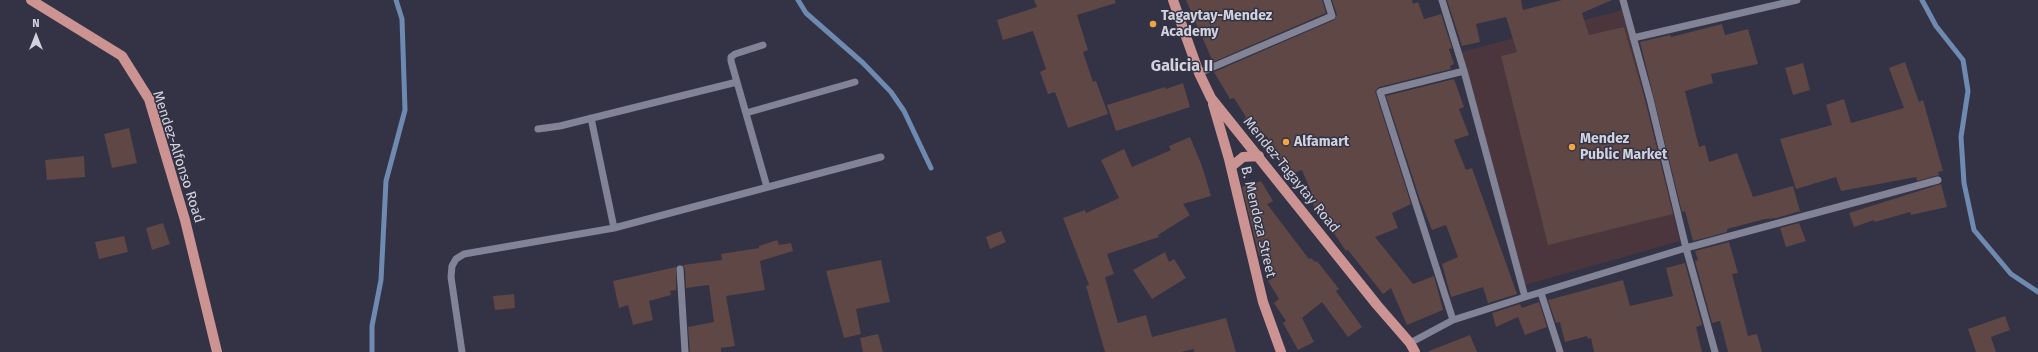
<!DOCTYPE html>
<html>
<head>
<meta charset="utf-8">
<style>
  body { margin:0 }
  #map { position:relative; width:2038px; height:352px; overflow:hidden; background:#333345; font-family:"Fira Sans",sans-serif }
  canvas { display:block }
  .north { position:absolute; left:16px; top:16px; width:40px; height:40px; -webkit-text-stroke:3px #333345; paint-order:stroke; rotate:0deg; font-size:11px; font-weight:700; line-height:16px; text-align:center; color:#d2d2de }
  .north::after { content:''; display:block; margin:auto; width:14px; height:18px; background:#d2d2de; clip-path:polygon(50% 0,100% 100%,50% 72%,0 100%) }
</style>
</head>
<body>
<div id="map">
<canvas width="2038" height="352"></canvas>
<div class="north">N</div>
</div>
<script>
const ctx = document.querySelector('canvas').getContext('2d');
ctx.lineJoin = 'round';
function fillPath(path, color) {
  ctx.fillStyle = color;
  ctx.fill(path, 'evenodd');
}
function poly(rows) {
  const path = new Path2D();
  for (const r of rows) {
    path.moveTo(r[0], r[1]);
    for (let i = 2; i < r.length; i += 2) path.lineTo(r[i], r[i + 1]);
  }
  return path;
}
function trace(path, color, width, dash) {
  ctx.strokeStyle = color;
  ctx.lineWidth = width;
  ctx.lineCap = dash ? 'butt' : 'round';
  ctx.setLineDash(dash || []);
  ctx.stroke(path);
}
function drawText(font, color, halo, rows, align = 'center') {
  ctx.font = font + ' "Fira Sans",sans-serif';
  ctx.lineWidth = 3;
  ctx.setLineDash([]);
  ctx.textBaseline = 'middle';
  ctx.strokeStyle = halo;
  ctx.fillStyle = color;
  for (const [text, x, y, turn = 0] of rows) {
    ctx.save();
    ctx.translate(x, y);
    ctx.rotate((+turn || 0) * Math.PI / 180);
    ctx.textAlign = isNaN(turn) ? turn : align;
    if (halo) ctx.strokeText(text, 0, 0);
    ctx.fillText(text, 0, 0);
    ctx.restore();
  }
}
const commercial = poly([
  [1623,10,1680,241,1525,285,1461,52]
]);
const stream = poly([
  [798,0,806,13,863,63,891,92,904,111,931,168],
  [1922,0,1936,26,1963,60,1968,91,1961,137,1964,183,1974,230,2011,274,2038,292],
  [372,352,372,326,381,280,386,181,405,110,402,19,396,0]
]);
const building = poly([
  [1034,0,1115,0,1116,3,1077,15,1088,50,1083,52,1093,82,1096,81,1108,114,1068,128,1055,92,1048,94,1040,72,1046,69,1033,31,1003,40,997,20,1037,7],
  [1186,0,1322,0,1326,13,1213,62],
  [1332,0,1412,0,1413,4,1418,2,1424,19,1441,14,1452,48,1449,49,1454,64,1450,66,1451,69,1379,87,1375,91,1411,204,1392,213,1398,228,1375,237,1413,284,1434,276,1443,310,1407,325,1391,288,1383,294,1348,250,1346,251,1325,220,1323,221,1311,201,1314,199,1302,170,1286,176,1267,136,1260,141,1244,119,1246,117,1234,98,1230,99,1214,72,1334,20,1337,15],
  [1447,0,1521,0,1523,10,1562,0,1612,0,1582,13,1589,35,1624,27,1645,100,1673,214,1548,245,1501,56,1517,52,1506,17,1476,24,1480,42,1462,46],
  [1722,24,1725,35,1748,29,1758,64,1711,74,1713,83,1685,91,1699,147,1705,145,1709,162,1737,153,1753,197,1793,186,1800,211,1777,218,1765,219,1727,229,1727,232,1693,241,1685,211,1682,212,1640,42,1670,35,1671,37],
  [1905,62,1919,102,1923,100,1943,171,1938,172,1939,175,1917,181,1916,177,1841,191,1836,177,1796,189,1780,139,1832,125,1826,105,1844,99,1851,123,1904,108,1889,68],
  [1803,63,1810,90,1793,95,1785,68],
  [1454,79,1464,107,1459,109,1469,135,1454,140,1466,170,1472,168,1517,294,1488,303,1483,287,1451,297,1442,264,1458,257,1446,225,1432,230,1420,200,1386,96],
  [1183,83,1190,107,1116,131,1107,105,1165,87,1166,89],
  [129,128,137,163,112,168,104,134],
  [1190,137,1202,166,1211,196,1183,204,1190,215,1158,235,1159,237,1107,254,1114,274,1105,277,1118,323,1146,315,1152,337,1226,318,1236,352,1194,352,1194,349,1181,352,1105,352,1086,286,1089,285,1063,218,1085,210,1086,213,1119,198,1101,160,1124,149,1132,167,1171,150,1169,146],
  [84,156,85,177,47,180,45,160],
  [1261,181,1273,201,1267,204,1309,259,1311,258,1315,262,1317,261,1339,289,1336,291,1362,327,1348,337,1322,302,1302,318,1314,342,1298,350,1283,323,1286,321,1274,303,1279,299,1268,281,1276,276,1259,255,1242,187],
  [1941,184,1947,207,1911,215,1910,212,1875,222,1874,220,1854,227,1849,213],
  [163,223,170,244,152,250,146,228],
  [1799,223,1806,241,1786,247,1780,228],
  [1001,231,1006,242,990,249,986,237],
  [124,236,128,252,99,259,95,242],
  [777,240,779,245,791,243,793,251,760,261,765,290,726,296,735,346,721,348,721,352,690,352,688,327,714,322,709,285,686,288,685,269,683,265,722,260,721,254,759,248,759,246],
  [1729,242,1738,273,1732,274,1748,336,1757,334,1762,352,1728,352,1720,321,1712,323,1695,261,1698,260,1695,251],
  [1165,252,1169,262,1174,259,1186,278,1152,299,1133,270],
  [881,260,890,302,856,309,861,334,844,338,826,271],
  [1685,263,1702,325,1696,327,1702,352,1594,352,1591,338,1588,339,1587,336,1565,342,1560,322,1556,323,1548,300,1623,280,1630,306,1673,296,1666,268],
  [676,267,676,290,670,291,671,295,649,301,653,320,633,325,628,305,619,308,613,281],
  [514,294,515,308,495,310,493,296],
  [1539,302,1547,327,1525,335,1518,317,1496,327,1492,313,1520,304,1522,308],
  [2005,316,2010,330,1991,337,1996,352,1976,352,1968,329],
  [878,334,883,352,863,352,860,338],
  [1470,335,1477,352,1429,352,1429,351]
]);
const minor = poly([
  [1442,0,1464,71,1525,297],
  [1623,0,1650,99,1686,248,1715,352],
  [1633,38,1797,0],
  [763,45,735,54,731,57,731,61,767,187],
  [1199,73,1332,16,1327,0],
  [746,113,855,82],
  [591,118,614,228],
  [538,129,560,126,737,82],
  [680,269,685,352],
  [1541,293,1560,352],
  [1453,320,1380,92,1464,71],
  [1410,343,1453,320,1525,297,1686,248,1938,180],
  [462,352,451,277,452,266,456,259,464,254,614,228,881,157]
]);
const major = poly([
  [31,0,122,56,149,99,185,220,217,352],
  [1173,0,1199,73,1211,98,1377,305,1410,343,1415,352],
  [1213,104,1229,159,1263,302,1281,352],
  [1231,167,1243,157,1259,156]
]);
const markers = [
  [1153,24,4,"#f1a640"],
  [1286,142,4,"#f1a640"],
  [1572,147,4,"#f1a640"]
];
const poiNames = [
  ["Tagaytay-Mendez",1161,16],
  ["Academy",1161,32],
  ["Mendez",1580,139],
  ["Public Market",1580,155],
  ["Alfamart",1294,142]
];
const streetNames = [
  ["Mendez-Alfonso Road",178,157,72],
  ["Mendez-Tagaytay Road",1291,175,51],
  ["B. Mendoza Street",1258,222,77]
];
const quarterNames = [
  ["Galicia II",1182,67]
];
fillPath(commercial, '#4a363c');
trace(stream, '#6f8ab0', 5);
fillPath(building, '#5e4744');
trace(minor, '#838398', 7);
trace(major, '#cc9393', 10);
for (const [x, y, r, color] of markers) {
  const dot = new Path2D();
  dot.arc(x, y, r, 0, 2 * Math.PI);
  ctx.fillStyle = color;
  ctx.fill(dot);
  trace(dot, '#333345', 1.5);
}
drawText('bold 14px', '#d2d2de', '#333345', poiNames, 'left');
drawText('14px', '#d2d2de', '#333345', streetNames);
drawText('bold 16px', '#d2d2de', '#333345', quarterNames);
</script>
</body>
</html>
